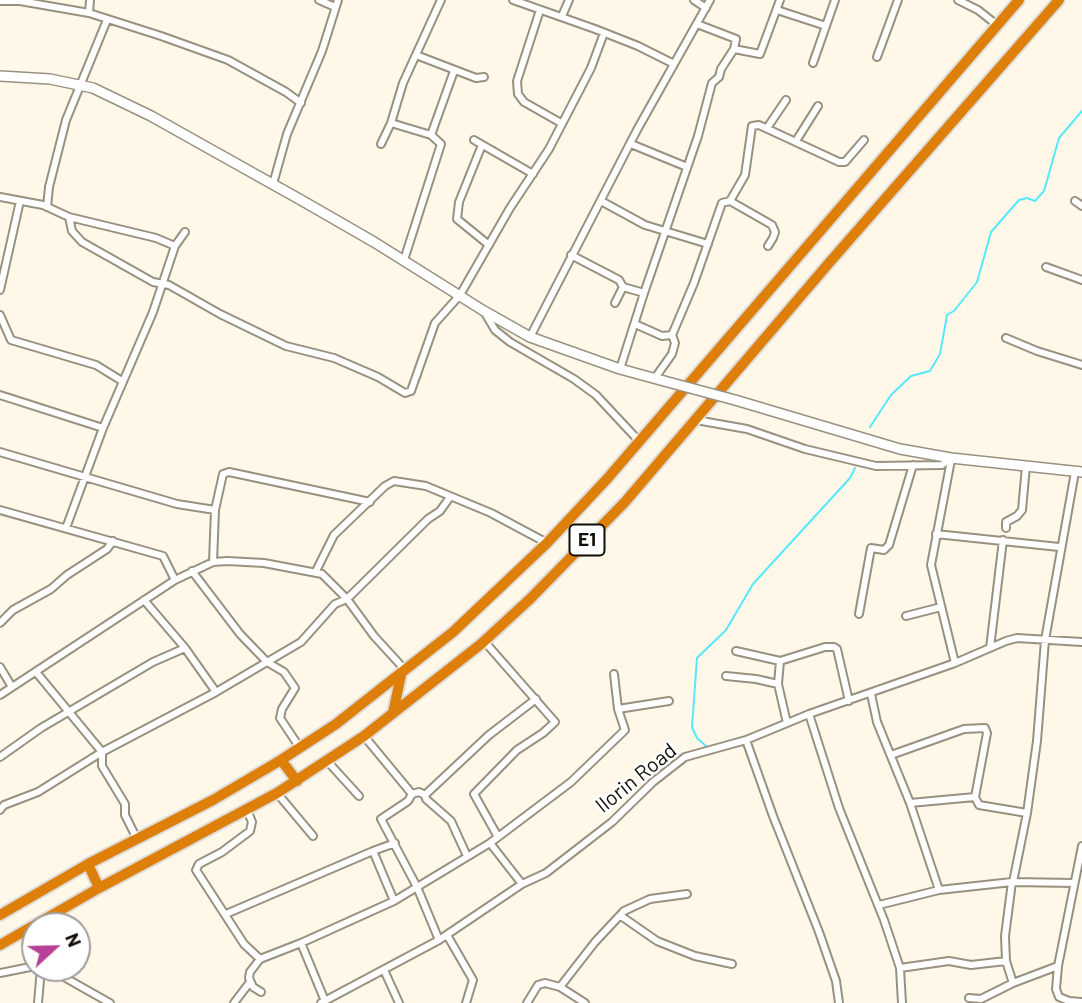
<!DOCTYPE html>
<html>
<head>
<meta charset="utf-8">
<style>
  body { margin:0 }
  #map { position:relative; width:1082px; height:1003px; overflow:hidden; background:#fff8e9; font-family:Barlow,sans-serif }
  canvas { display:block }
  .north { position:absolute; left:21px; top:912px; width:70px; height:70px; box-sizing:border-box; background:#fff; border:2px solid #9f9e9c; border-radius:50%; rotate:68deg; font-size:19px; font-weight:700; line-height:28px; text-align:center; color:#100d07 }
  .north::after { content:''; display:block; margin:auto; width:24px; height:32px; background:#b74198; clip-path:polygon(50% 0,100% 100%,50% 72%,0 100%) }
</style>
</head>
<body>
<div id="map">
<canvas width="1082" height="1003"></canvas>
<div class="north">N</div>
</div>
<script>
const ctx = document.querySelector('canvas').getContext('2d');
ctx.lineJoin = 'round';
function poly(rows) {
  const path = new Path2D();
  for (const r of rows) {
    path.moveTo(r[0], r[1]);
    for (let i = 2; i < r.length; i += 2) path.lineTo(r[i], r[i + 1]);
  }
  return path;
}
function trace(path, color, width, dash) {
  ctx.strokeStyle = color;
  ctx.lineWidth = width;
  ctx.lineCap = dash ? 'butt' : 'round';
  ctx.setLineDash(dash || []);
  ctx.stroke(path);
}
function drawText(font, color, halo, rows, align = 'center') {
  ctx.font = font + ' Barlow,sans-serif';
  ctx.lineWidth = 5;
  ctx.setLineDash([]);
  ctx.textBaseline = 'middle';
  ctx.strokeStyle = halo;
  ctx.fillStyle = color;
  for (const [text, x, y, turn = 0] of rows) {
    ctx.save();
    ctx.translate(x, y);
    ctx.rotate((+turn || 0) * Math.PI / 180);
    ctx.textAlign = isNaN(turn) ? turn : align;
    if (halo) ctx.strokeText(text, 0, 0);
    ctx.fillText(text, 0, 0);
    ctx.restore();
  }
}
const stream = poly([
  [870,427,891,395,911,376,930,371,940,354,947,315,954,311,977,282,991,232,1019,200,1027,198,1035,201,1044,191,1059,138,1082,111],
  [707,747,697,738,692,727,697,658,726,630,753,584,850,478,855,468]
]);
const street = poly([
  [319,0,335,7],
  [513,0,595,29,638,46,674,64],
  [694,0,706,8],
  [958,0,978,10,997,25],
  [0,1,20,1,89,13,161,36,228,60,286,92,301,103],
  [540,10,517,81,518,94,524,102,561,123],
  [777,10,826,26],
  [89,13,90,0],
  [562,16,569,0],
  [697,24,736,39,734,49,760,54,780,0],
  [416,55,476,78,484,77],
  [877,57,898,0],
  [813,63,835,0],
  [391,123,431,135,441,144,404,260],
  [767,128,786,100],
  [431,135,454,71],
  [474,140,533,174],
  [796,141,818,106],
  [381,144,391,123,403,83,441,0],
  [631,144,687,167],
  [482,145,459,202,457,219,489,245],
  [273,184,287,134,322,51,338,0],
  [0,197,43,205,69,217,156,238,175,246],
  [601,201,645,225,708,244],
  [730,201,772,225,775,232,773,238,768,246],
  [1075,201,1082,206],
  [47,207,49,187,66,120,107,20],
  [69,217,72,231,82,242,153,282,169,285,220,314,286,346,334,358,378,377,405,393,411,391,435,323,460,295,510,208,549,149,591,68,604,33],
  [571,255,619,280,623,287,644,293,620,369],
  [1046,267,1082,280],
  [0,290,20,201],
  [643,296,698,136,712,83,719,77,721,69,734,49],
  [615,303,623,287],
  [485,313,495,330,510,342,574,379,596,395,639,441],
  [0,315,11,340,96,365,122,381],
  [635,324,662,336,672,335],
  [530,337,637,130,710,0],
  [1006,338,1037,351,1082,365],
  [655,378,672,354,675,343,672,335,694,283,722,203,730,201,745,175,752,126,759,125,839,162,845,162,864,140],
  [0,395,103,428],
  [696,420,747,429,805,449,876,466,942,465,951,458],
  [0,452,177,504,215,510],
  [951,460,931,565,955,663],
  [0,510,163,556,175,580],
  [66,528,103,428,153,312,175,246,185,232],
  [1006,528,1006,522,1017,516,1022,510,1026,466],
  [936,534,1059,547],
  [213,562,215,510,223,474,229,472,370,502],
  [192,571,240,634,267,662,284,672,295,688,282,709,280,718,300,748],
  [316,571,334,535,385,486,394,481,426,486,491,513,547,543],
  [144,600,185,648,216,692],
  [859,614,871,548,884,550,889,545,913,465],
  [906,616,941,607],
  [0,623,13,610,51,589,67,575,107,549,113,541],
  [484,641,555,722,543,733,517,750,474,794,498,837],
  [990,648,1003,540],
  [736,651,780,661,825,647,834,647,837,649,849,701],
  [780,661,778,684,787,723],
  [0,667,12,687],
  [36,672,102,752,102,766,125,804,125,815,137,839],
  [726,676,756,679,778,684],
  [871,694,877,722,910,803,939,890],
  [0,695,175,580,213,562,227,561,264,563,322,574,347,599,374,636,406,671],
  [618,709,669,701],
  [809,714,839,808,884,920,900,968,902,1003],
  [364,736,412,794,419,792,425,795,426,799,451,821,467,856],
  [746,740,773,816,819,932,836,981,839,1003],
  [891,755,964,729,985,728,987,733,975,797,979,805,1027,813],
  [0,757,41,728,153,662,185,648],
  [328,762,359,796],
  [277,793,313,836],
  [412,794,408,801,381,819,417,887,439,940],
  [425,795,489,735,536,699],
  [910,803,975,797],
  [0,810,4,805,38,792,102,752,216,692,301,642,335,604,347,599,428,519,440,511,450,497],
  [247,810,252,822,250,831,222,852,199,864,196,870,244,944,260,959],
  [490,843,522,884],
  [1082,846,1058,966,1056,989,1059,997,1069,1001,1082,1002],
  [373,851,394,901],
  [1012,882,1005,936,1006,961,1013,983],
  [1013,882,1027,813,1037,741,1045,640,1075,472],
  [879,905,939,890,1012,882,1074,883],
  [226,914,373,851,395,843],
  [621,916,657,941,695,956,732,964],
  [447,935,473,980,466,1003],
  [301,943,325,1001],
  [48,968,110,1003],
  [900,968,949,961,971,965,1006,961],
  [384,970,399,1003],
  [0,973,35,966],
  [560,987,595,942,624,911,650,899,687,894],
  [261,992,253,987,249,978,250,972,260,959,301,943,394,901,490,843,571,782,625,730,618,709,614,674],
  [969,998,981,999,1013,983,1058,966],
  [38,1003,41,968],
  [234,1003,250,982],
  [321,1003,439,940,522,884,546,873,612,822,653,782,685,757,746,740,809,714,955,663,1006,641,1017,638,1082,642],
  [527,1003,538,985,545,983,560,987,585,1003]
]);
const secondary = poly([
  [0,76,50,79,93,88,151,116,301,200,374,242,484,311,530,337,620,369,664,381],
  [735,400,900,449,951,458,1082,472]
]);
const highway = poly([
  [393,713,401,675],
  [281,760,297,781],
  [88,864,99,888],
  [0,915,88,864,213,800,281,760,336,724,453,632,547,543,607,479,1019,0],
  [0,945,99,888,277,793,364,736,481,644,530,599,625,502,829,263,1059,0]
]);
const secondaryBridge = poly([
  [664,381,735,400]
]);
const shields = [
  [587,540,35]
];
const shieldNames = [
  ["E1",587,540]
];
const streetNames = [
  ["Ilorin Road",636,778,-39]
];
trace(stream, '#57e8fd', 2);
trace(street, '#999180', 10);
trace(secondary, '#999180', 12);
trace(highway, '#dedddc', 14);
trace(street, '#fff', 6);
trace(secondary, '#fff', 9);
trace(highway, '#dd7f08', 10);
trace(secondaryBridge, '#999180', 12, []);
trace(secondaryBridge, '#fff', 9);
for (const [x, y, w] of shields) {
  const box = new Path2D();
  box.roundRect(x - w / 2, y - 15.5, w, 31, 5);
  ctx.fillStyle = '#fff';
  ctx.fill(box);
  trace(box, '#100d07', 2);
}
drawText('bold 19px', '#100d07', null, shieldNames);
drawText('21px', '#100d07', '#fff', streetNames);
</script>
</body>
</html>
